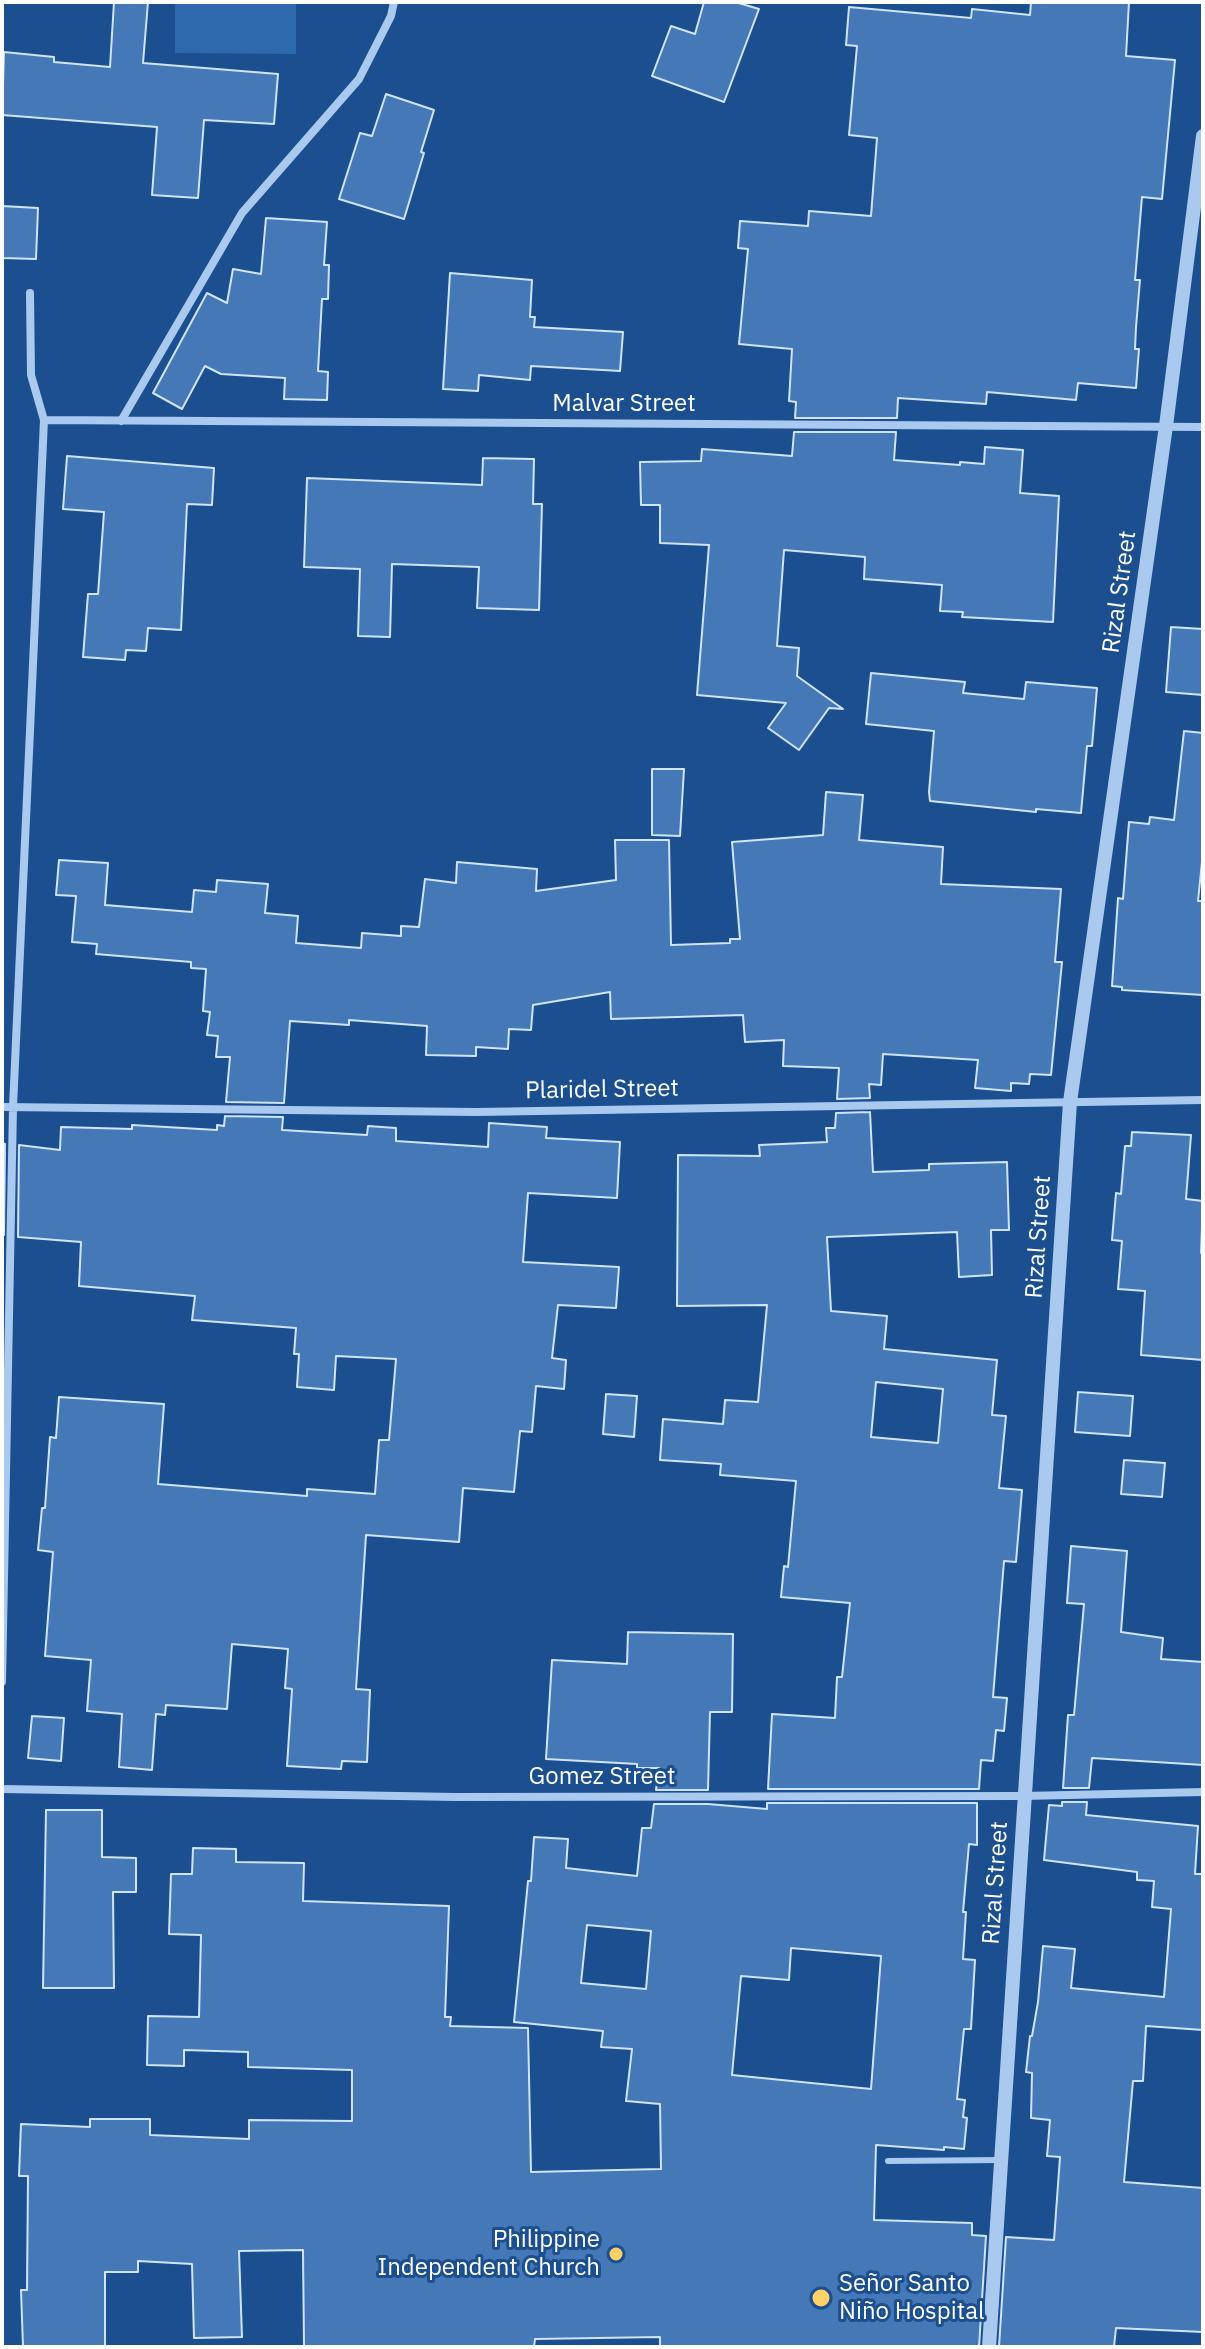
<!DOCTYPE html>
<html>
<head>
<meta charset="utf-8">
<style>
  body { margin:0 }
  #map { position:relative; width:1205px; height:2349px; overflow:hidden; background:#1b4f8f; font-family:"IBM Plex Sans",sans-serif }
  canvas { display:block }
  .frame { position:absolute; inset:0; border:4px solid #fff; pointer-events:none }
</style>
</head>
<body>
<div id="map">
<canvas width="1205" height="2349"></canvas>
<div class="frame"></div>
</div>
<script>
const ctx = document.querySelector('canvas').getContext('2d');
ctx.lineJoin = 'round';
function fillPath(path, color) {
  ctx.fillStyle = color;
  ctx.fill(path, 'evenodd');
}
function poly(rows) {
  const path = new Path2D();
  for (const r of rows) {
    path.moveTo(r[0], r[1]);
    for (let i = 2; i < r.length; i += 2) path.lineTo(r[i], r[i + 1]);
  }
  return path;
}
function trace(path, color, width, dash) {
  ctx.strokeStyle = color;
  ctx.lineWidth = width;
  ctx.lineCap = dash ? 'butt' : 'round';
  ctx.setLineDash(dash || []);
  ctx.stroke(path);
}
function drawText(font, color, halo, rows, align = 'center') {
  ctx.font = font + ' "IBM Plex Sans",sans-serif';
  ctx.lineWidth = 6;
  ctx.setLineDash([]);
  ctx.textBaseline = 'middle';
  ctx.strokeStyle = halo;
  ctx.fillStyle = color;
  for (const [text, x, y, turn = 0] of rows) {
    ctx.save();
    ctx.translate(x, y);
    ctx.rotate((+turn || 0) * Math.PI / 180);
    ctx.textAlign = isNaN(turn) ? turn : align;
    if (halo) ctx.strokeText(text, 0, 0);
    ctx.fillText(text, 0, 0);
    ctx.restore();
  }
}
const green = poly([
  [175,2,296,2,296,54,175,53]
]);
const building = poly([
  [114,2,148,2,143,63,278,74,274,124,204,120,198,198,152,195,157,127,2,115,4,52,54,57,54,62,110,67,114,2],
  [704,2,735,2,759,9,724,102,652,76,671,26,695,34,704,2],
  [1031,2,1129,2,1126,56,1175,60,1162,199,1142,197,1135,280,1140,280,1136,327,1135,349,1139,349,1136,388,1078,383,1076,400,987,392,986,404,898,398,897,418,795,418,796,402,789,401,792,349,739,344,748,249,738,248,740,221,808,226,809,211,871,216,877,138,849,135,857,46,846,45,849,7,971,18,972,9,1030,15,1031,2],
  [386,94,434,110,421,152,424,153,404,219,339,199,360,133,372,136,386,94],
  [2,206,38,208,36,259,2,258,2,206],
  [266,218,327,222,324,265,329,265,328,299,322,299,318,371,328,372,327,400,284,399,285,378,221,374,205,366,182,409,153,393,207,293,227,303,233,269,261,274,266,218],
  [450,273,532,280,530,317,535,317,534,327,623,332,620,371,531,366,530,380,479,375,478,391,443,389,450,273],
  [794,432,896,432,894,460,960,465,960,462,984,464,985,447,1023,450,1020,493,1059,496,1053,622,962,617,963,612,940,611,942,585,864,579,865,557,784,550,777,646,799,648,797,676,843,709,829,708,799,750,768,728,786,703,697,695,709,545,660,543,660,505,641,505,640,462,701,461,702,449,792,456,794,432],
  [67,456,214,468,212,505,187,504,181,630,148,628,146,651,126,650,125,660,83,657,88,594,98,594,104,512,63,509,67,456],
  [483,458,534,459,533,504,542,504,539,610,477,608,479,567,392,564,390,637,358,636,360,569,304,567,307,478,482,485,483,458],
  [1171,627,1203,629,1203,695,1166,692,1171,627],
  [871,673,965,682,963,693,1024,699,1026,682,1097,688,1092,746,1087,746,1081,813,1036,809,1036,812,930,801,929,792,934,731,866,724,871,673],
  [1184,731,1203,733,1203,852,1198,901,1203,901,1203,995,1122,990,1122,987,1112,986,1118,898,1123,899,1129,822,1149,824,1150,817,1174,820,1184,731],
  [652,769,684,769,680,836,652,835,652,769],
  [826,792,863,795,859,840,943,847,941,884,1061,889,1055,962,1062,962,1051,1075,1030,1074,1029,1084,1011,1083,1011,1091,975,1088,978,1060,883,1054,881,1085,869,1084,870,1098,837,1099,839,1068,783,1066,784,1040,745,1042,743,1015,611,1019,610,992,533,1005,531,1030,509,1029,508,1049,476,1047,476,1056,426,1055,427,1026,349,1020,349,1025,290,1021,284,1103,226,1102,230,1057,216,1057,218,1036,207,1035,210,1012,203,1011,206,969,191,968,191,962,96,954,97,944,72,942,76,896,56,895,59,860,108,863,105,905,192,912,194,890,216,892,217,880,268,884,265,913,298,916,296,943,361,948,362,933,401,936,401,926,419,927,425,879,456,883,457,862,537,869,536,891,616,880,615,840,669,840,671,945,730,943,730,939,740,939,732,842,823,835,826,792],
  [870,1112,873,1172,929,1170,929,1164,1007,1162,1009,1230,991,1230,992,1275,959,1277,957,1232,827,1237,831,1311,887,1316,884,1349,997,1360,992,1415,1006,1416,999,1488,1022,1490,1016,1562,1004,1561,994,1685,993,1697,1007,1698,1004,1731,996,1730,993,1761,981,1760,979,1789,768,1789,772,1714,835,1718,837,1677,842,1677,850,1603,781,1597,784,1566,788,1567,796,1481,720,1475,721,1464,660,1460,663,1419,723,1424,725,1400,758,1402,767,1305,677,1306,678,1155,760,1156,759,1145,827,1142,826,1128,835,1128,836,1113,870,1112],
  [876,1382,943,1389,938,1443,871,1437,876,1382],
  [225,1116,283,1117,282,1130,367,1135,368,1126,396,1128,396,1141,488,1147,489,1123,547,1127,546,1138,620,1142,617,1198,528,1193,523,1262,619,1267,616,1308,558,1305,552,1358,566,1360,564,1389,536,1386,532,1432,520,1431,514,1492,463,1488,459,1542,366,1535,356,1689,370,1690,367,1762,342,1761,341,1769,287,1766,292,1689,285,1688,288,1649,232,1644,227,1709,166,1705,165,1715,156,1714,152,1770,119,1767,122,1714,87,1711,91,1660,45,1656,53,1552,38,1550,42,1508,45,1508,50,1437,56,1438,59,1397,164,1404,158,1484,307,1496,307,1489,375,1494,379,1440,389,1440,396,1359,336,1356,334,1390,297,1387,299,1354,294,1354,296,1328,192,1320,195,1296,79,1286,81,1242,18,1237,19,1145,60,1150,61,1127,132,1129,132,1125,217,1130,217,1125,224,1126,225,1116],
  [1132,1132,1191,1135,1186,1199,1203,1201,1201,1253,1203,1253,1203,1360,1141,1355,1145,1291,1118,1289,1122,1241,1112,1240,1116,1193,1121,1194,1125,1146,1131,1146,1132,1132],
  [2,1143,5,1144,4,1235,2,1235,2,1143],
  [1078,1392,1133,1396,1130,1436,1075,1432,1078,1392],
  [606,1394,637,1396,634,1437,603,1434,606,1394],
  [1124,1460,1165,1463,1162,1497,1121,1494,1124,1460],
  [1071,1546,1127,1551,1121,1632,1163,1638,1161,1659,1203,1662,1203,1765,1092,1758,1089,1788,1063,1788,1068,1715,1074,1715,1084,1604,1067,1603,1071,1546],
  [628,1632,733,1634,732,1712,710,1712,708,1790,656,1790,659,1768,637,1768,637,1764,546,1759,552,1660,627,1664,628,1632],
  [32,1716,64,1718,61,1761,28,1758,32,1716],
  [1062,1802,1087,1802,1086,1815,1198,1826,1195,1874,1203,1874,1203,2030,1146,2026,1143,2081,1133,2081,1124,2182,1203,2188,1203,2332,1116,2328,1114,2347,999,2347,1006,2237,1054,2240,1060,2157,1047,2156,1050,2120,1031,2118,1032,2073,1026,2072,1030,2036,1032,2036,1038,2002,1043,1946,1075,1949,1071,1988,1164,1997,1171,1909,1152,1907,1154,1881,1137,1880,1137,1872,1044,1860,1049,1805,1062,1806,1062,1802],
  [767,1803,977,1803,977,1845,969,1844,963,1912,966,1912,963,1959,975,1960,971,2029,964,2029,957,2099,965,2100,963,2117,967,2118,964,2149,944,2147,944,2150,876,2145,874,2220,972,2223,972,2235,986,2236,979,2347,660,2347,660,2337,535,2339,534,2347,304,2347,303,2250,239,2251,242,2337,194,2338,192,2264,138,2261,138,2272,105,2272,105,2347,23,2347,21,2290,27,2290,28,2176,19,2176,21,2124,90,2127,90,2119,150,2119,150,2135,249,2139,249,2120,352,2121,352,2070,248,2067,248,2052,184,2050,184,2066,147,2065,148,2016,199,2017,201,1935,169,1934,171,1874,192,1874,193,1848,236,1849,236,1862,304,1863,303,1901,449,1906,445,2017,451,2017,450,2026,528,2028,531,2172,661,2169,660,2104,626,2101,632,2049,601,2047,603,2031,514,2022,528,1881,531,1881,534,1837,568,1839,566,1868,637,1876,642,1828,651,1828,654,1804,708,1804,767,1809,767,1803],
  [587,1925,651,1931,646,1989,581,1983,587,1925],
  [791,1948,881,1956,871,2089,732,2075,741,1976,789,1980,791,1948],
  [46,1810,102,1810,102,1857,136,1858,136,1892,113,1892,114,1988,43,1988,46,1810]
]);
const service = poly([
  [888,2161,1001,2160]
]);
const minor = poly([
  [44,420,1203,427],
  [121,421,242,213,359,79,391,16,394,2],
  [2,1107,477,1112,1203,1100],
  [2,1682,13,1107,44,420,31,375,30,293],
  [2,1789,455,1797,1023,1796,1203,1792]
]);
const tertiary = poly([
  [989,2347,1070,1102,1166,426,1203,136]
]);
const markers = [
  [616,2254,8,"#ffd166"],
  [821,2298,10,"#ffd166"]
];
const streetNames = [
  ["Malvar Street",624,404],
  ["Rizal Street",1120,592,-82],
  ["Plaridel Street",602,1090,-1],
  ["Rizal Street",1039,1237,-86],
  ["Gomez Street",602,1777],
  ["Rizal Street",996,1883,-86]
];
const poiNames = [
  ["Philippine",600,2240],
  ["Independent Church",600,2268],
  ["Señor Santo",839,2284,"left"],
  ["Niño Hospital",839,2312,"left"]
];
fillPath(green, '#2e69ad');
fillPath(building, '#4478b7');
trace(building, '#cfe3fa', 2);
trace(service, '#a9c9ee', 6);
trace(minor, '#a9c9ee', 8);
trace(tertiary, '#a9c9ee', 14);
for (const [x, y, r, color] of markers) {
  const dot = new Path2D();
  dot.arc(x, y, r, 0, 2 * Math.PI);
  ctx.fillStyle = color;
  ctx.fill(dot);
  trace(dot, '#1b4f8f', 3);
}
drawText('24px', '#fff', '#1b4f8f', streetNames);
drawText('24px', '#fff', '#1b4f8f', poiNames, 'right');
</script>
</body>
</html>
